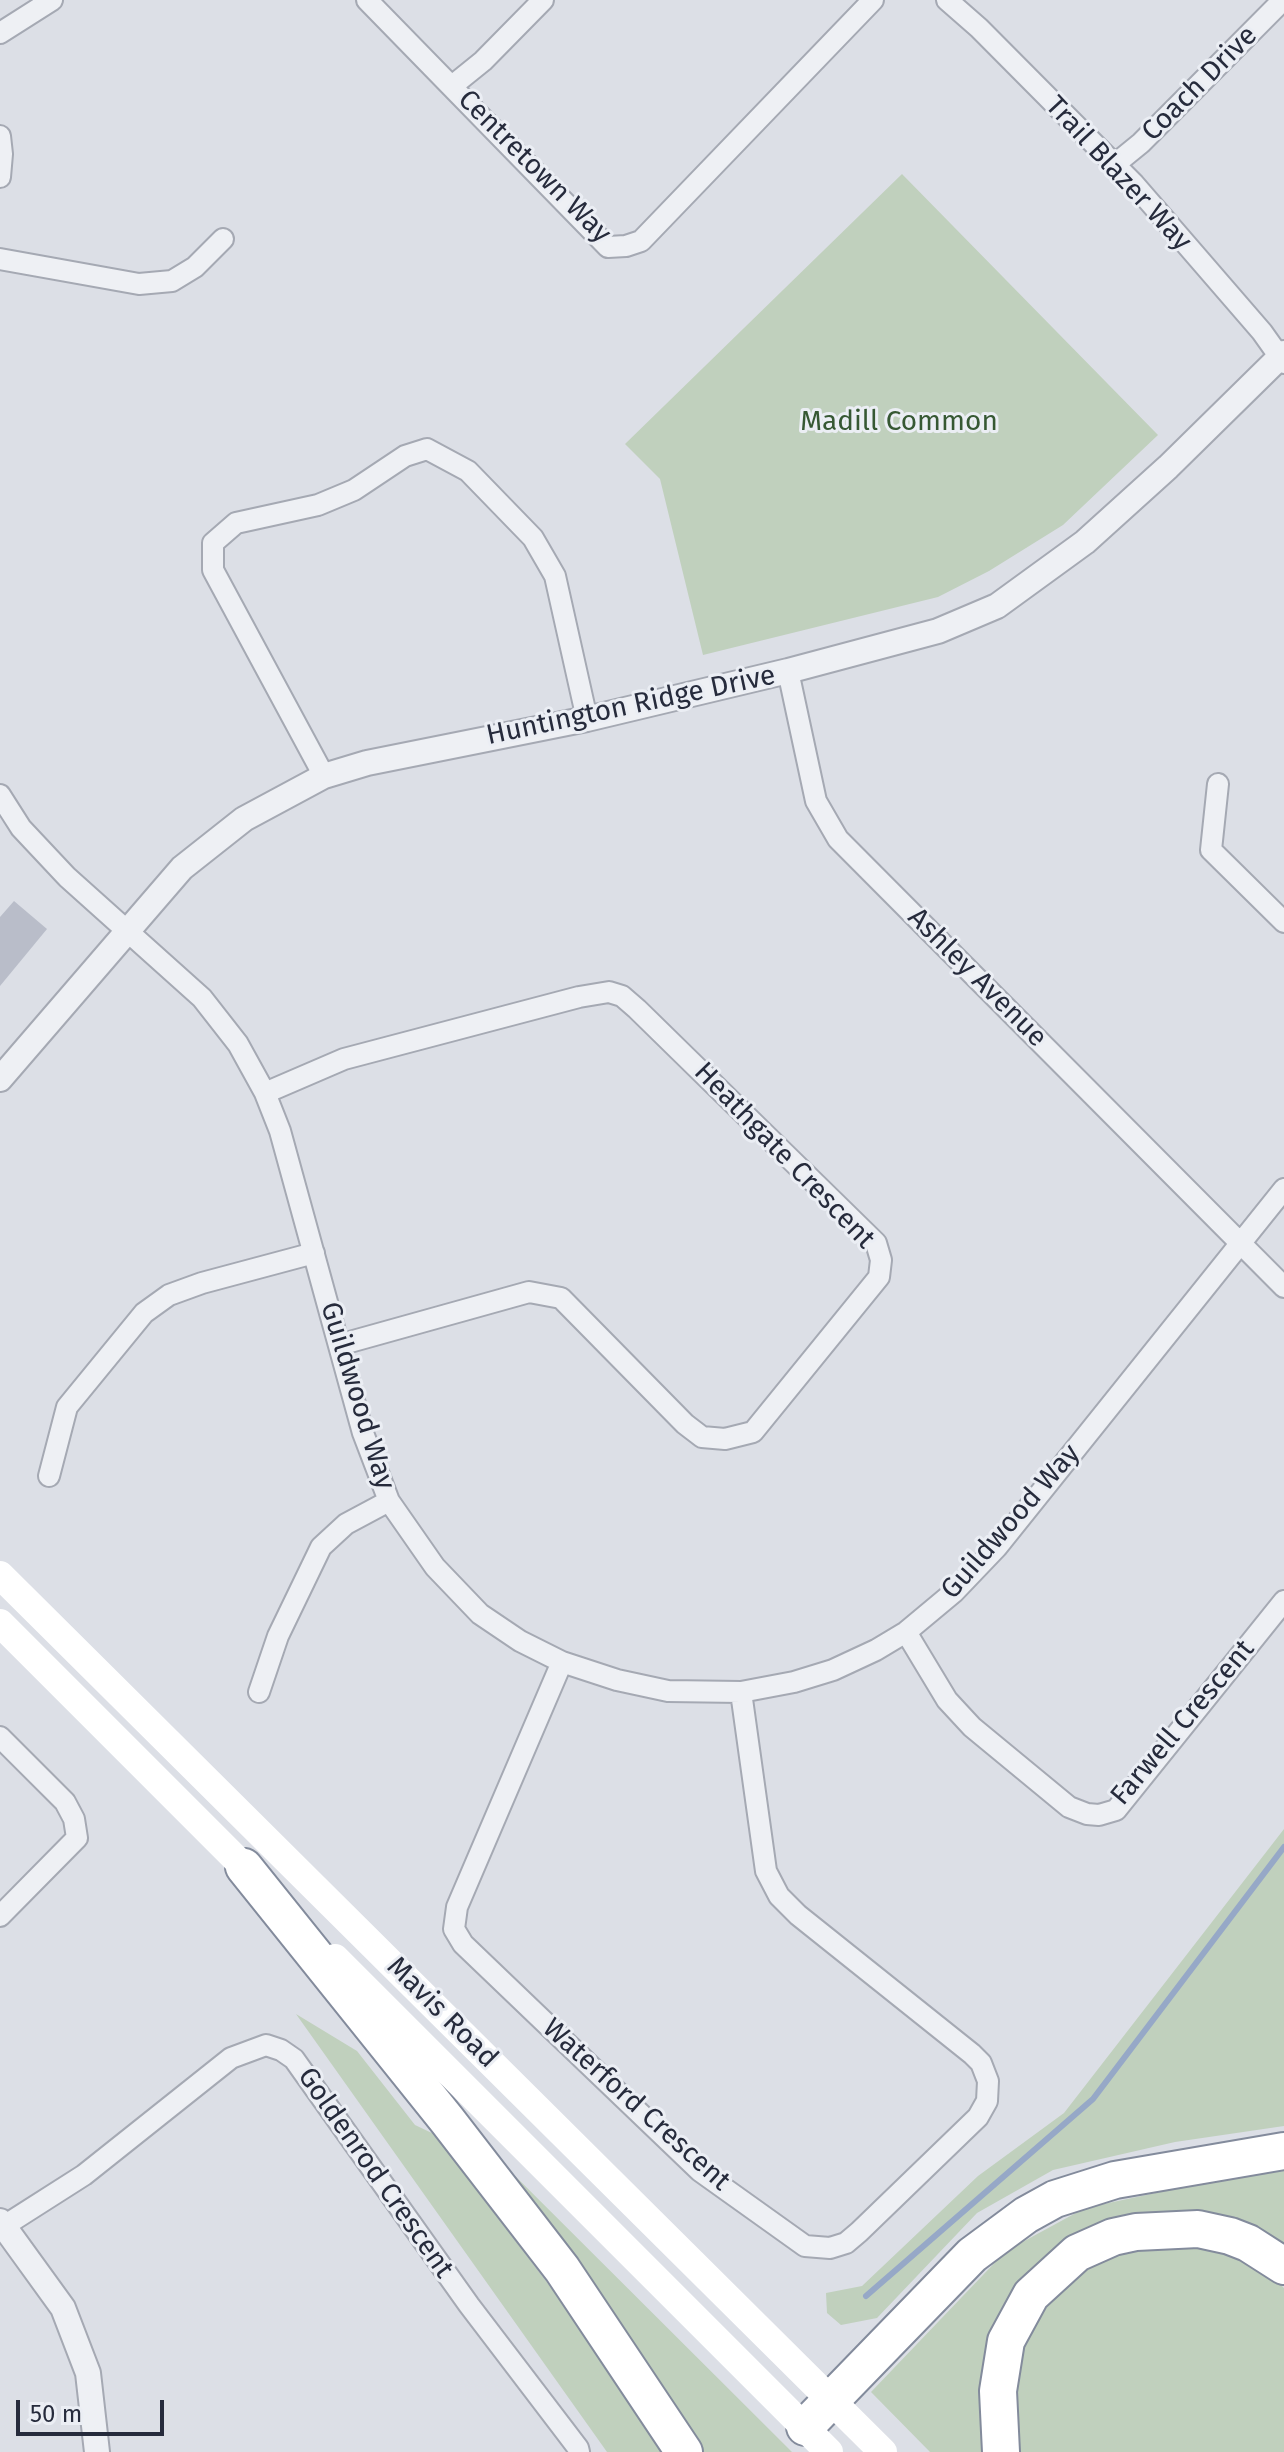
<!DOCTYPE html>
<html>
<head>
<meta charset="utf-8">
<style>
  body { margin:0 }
  #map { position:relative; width:1284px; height:2452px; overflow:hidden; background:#dcdfe6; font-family:"Fira Sans",sans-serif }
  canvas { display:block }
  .scale { position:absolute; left:16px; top:2400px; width:148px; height:36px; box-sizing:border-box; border:4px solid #262b3c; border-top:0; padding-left:10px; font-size:24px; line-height:28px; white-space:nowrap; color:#262b3c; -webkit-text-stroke:6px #ebeef4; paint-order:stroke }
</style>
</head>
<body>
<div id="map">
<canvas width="1284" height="2452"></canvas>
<div class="scale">50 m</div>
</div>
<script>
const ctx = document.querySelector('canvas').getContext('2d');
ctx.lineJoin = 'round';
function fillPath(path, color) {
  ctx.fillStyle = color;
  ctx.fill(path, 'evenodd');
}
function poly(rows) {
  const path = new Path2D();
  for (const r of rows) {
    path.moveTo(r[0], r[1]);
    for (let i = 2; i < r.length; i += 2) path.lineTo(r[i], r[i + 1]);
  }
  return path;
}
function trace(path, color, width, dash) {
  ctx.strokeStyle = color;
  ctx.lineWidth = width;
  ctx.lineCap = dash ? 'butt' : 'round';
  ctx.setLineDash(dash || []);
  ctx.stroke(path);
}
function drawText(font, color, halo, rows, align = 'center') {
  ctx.font = font + ' "Fira Sans",sans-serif';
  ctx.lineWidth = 6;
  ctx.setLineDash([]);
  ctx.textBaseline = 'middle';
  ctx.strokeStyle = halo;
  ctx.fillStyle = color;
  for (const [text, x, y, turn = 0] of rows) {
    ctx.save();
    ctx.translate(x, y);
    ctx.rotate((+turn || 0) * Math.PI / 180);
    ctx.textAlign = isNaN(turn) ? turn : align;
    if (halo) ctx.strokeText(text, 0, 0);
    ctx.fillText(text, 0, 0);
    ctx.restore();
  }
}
const green = poly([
  [902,174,1158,435,1063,525,989,571,938,597,703,655,660,479,625,444],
  [1284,1829,1284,2126,1175,2142,1053,2170,977,2213,877,2318,841,2325,827,2313,826,2293,862,2286,978,2176,1064,2113],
  [296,2014,357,2051,415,2125,434,2134,565,2306,666,2452,607,2452],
  [483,2144,792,2452,696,2452],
  [1284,2171,1284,2254,1112,2225,1009,2307,990,2452,930,2452,871,2392,1006,2251,1085,2208,1193,2185],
  [1183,2243,1221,2250,1268,2273,1284,2288,1284,2452,1015,2452,1013,2376,1031,2326,1067,2282,1117,2251]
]);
const stream = poly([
  [866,2296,1093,2099,1284,1847]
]);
const building = poly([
  [14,901,47,929,0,986,0,917]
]);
const minor = poly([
  [367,0,608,247,626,246,641,241,873,0],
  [947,0,979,28,1134,184,1262,332,1284,363],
  [0,33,52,0],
  [452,86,483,61,543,0],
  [0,136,2,154,0,177],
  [1114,165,1141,143,1283,0],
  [0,259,139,284,172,281,195,267,223,239],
  [788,671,816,801,838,839,1284,1287],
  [324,776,213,570,213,543,236,523,318,505,354,490,405,456,427,449,468,471,533,538,555,576,587,719],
  [1218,784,1211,850,1284,922],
  [0,795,21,828,67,877,202,998,238,1044,265,1093,280,1131,363,1433,389,1501,435,1567,480,1614,520,1641,562,1662,617,1680,668,1691,741,1692,794,1682,833,1670,876,1650,906,1632,954,1592,997,1547,1284,1189],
  [265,1093,344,1059,579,997,609,992,622,996,637,1009,876,1243,881,1260,879,1277,753,1432,725,1439,702,1437,685,1424,561,1298,529,1292,339,1345],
  [49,1476,67,1407,144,1313,169,1295,202,1283,314,1253],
  [906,1632,947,1700,972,1727,1069,1807,1087,1814,1099,1815,1116,1810,1284,1601],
  [562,1662,457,1907,454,1929,463,1944,700,2171,805,2246,830,2248,846,2243,859,2232,978,2117,987,2101,988,2081,981,2063,972,2054,798,1915,779,1896,766,1871,741,1692],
  [259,1692,278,1636,321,1547,346,1524,389,1501],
  [0,1737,65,1802,74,1819,77,1838,0,1916],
  [4,2226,84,2175,231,2058,266,2045,281,2050,294,2059,469,2305,578,2448,579,2452]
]);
const tertiary = poly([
  [0,1079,182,868,244,819,324,776,367,763,587,719,788,671,938,631,997,606,1085,542,1168,467,1284,353],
  [0,2221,63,2308,88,2373,97,2452]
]);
const secondary = poly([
  [0,1575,883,2452],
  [0,1623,257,1880],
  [335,1958,829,2452]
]);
const motorway = poly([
  [244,1867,447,2120,562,2269,684,2452],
  [805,2427,972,2255,1026,2215,1055,2199,1115,2180,1284,2151],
  [1001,2452,998,2391,1006,2341,1031,2295,1077,2253,1113,2237,1136,2232,1198,2229,1230,2236,1248,2243,1284,2266]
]);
const streetNames = [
  ["Coach Drive",1200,84,-45],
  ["Centretown Way",534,167,45],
  ["Trail Blazer Way",1118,174,47],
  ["Huntington Ridge Drive",631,706,-12],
  ["Ashley Avenue",977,978,45],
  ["Heathgate Crescent",784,1156,46],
  ["Guildwood Way",357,1396,73],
  ["Guildwood Way",1011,1522,-49],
  ["Farwell Crescent",1183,1723,-50],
  ["Mavis Road",442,2013,45],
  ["Waterford Crescent",636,2105,42],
  ["Goldenrod Crescent",375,2173,55]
];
const parkNames = [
  ["Madill Common",899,422]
];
fillPath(green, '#c0d0bd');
trace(stream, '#96a8c7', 6);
fillPath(building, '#b9bdc9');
trace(minor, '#a5a9b3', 24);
trace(tertiary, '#a5a9b3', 28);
trace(motorway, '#838b9c', 40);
trace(minor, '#eef0f4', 20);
trace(tertiary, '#eef0f4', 24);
trace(secondary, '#fff', 28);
trace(motorway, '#fff', 36);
drawText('28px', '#262b3c', '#ebeef4', streetNames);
drawText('28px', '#365833', '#ebeef4', parkNames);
</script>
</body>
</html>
